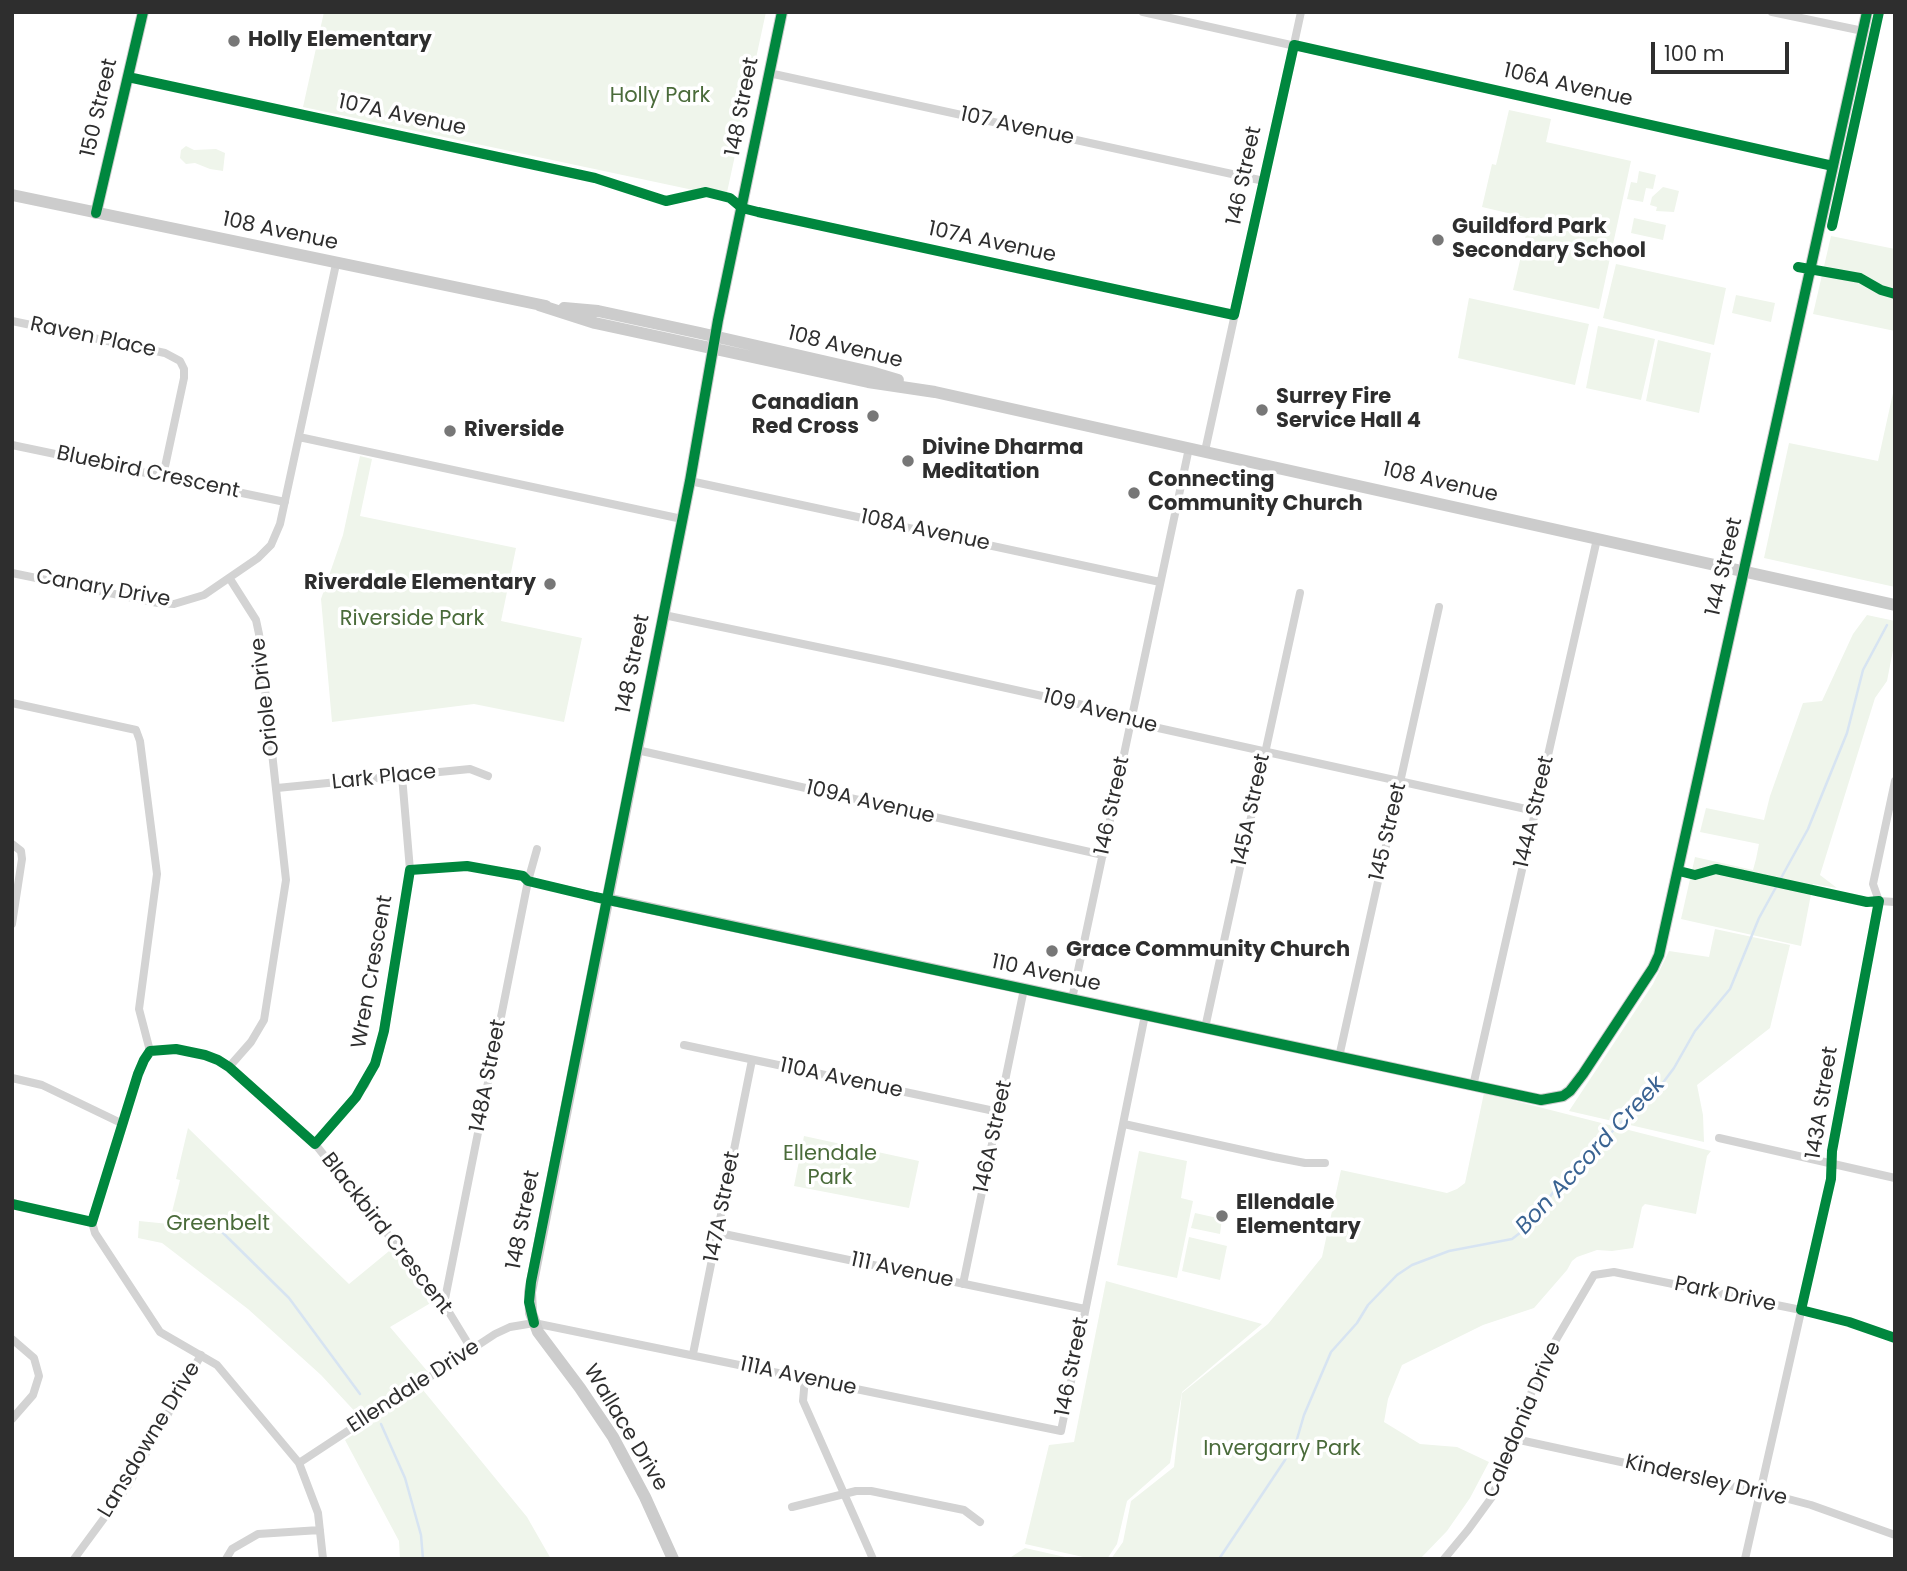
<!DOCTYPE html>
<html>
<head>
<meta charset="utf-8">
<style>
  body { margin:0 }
  #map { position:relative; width:1907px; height:1571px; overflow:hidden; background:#fff; font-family:Poppins,sans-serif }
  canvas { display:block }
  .frame { position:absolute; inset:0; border:14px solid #2e2e2e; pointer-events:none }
  .scale { position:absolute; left:1651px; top:42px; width:138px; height:32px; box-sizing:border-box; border:4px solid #2e2e2e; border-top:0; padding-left:9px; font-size:21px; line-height:24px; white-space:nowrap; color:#2e2e2e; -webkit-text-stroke:5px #fff; paint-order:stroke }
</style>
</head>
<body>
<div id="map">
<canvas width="1907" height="1571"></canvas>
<div class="frame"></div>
<div class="scale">100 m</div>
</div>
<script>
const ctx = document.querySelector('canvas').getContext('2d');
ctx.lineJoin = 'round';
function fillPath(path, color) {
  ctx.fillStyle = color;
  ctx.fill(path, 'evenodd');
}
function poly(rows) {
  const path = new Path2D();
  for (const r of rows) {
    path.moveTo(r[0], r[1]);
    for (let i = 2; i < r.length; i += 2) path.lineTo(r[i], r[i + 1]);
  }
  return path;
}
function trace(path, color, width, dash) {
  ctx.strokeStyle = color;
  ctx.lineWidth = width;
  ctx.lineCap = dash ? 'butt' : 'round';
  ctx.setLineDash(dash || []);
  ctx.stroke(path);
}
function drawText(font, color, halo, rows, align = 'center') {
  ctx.font = font + ' Poppins,sans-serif';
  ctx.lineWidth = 7;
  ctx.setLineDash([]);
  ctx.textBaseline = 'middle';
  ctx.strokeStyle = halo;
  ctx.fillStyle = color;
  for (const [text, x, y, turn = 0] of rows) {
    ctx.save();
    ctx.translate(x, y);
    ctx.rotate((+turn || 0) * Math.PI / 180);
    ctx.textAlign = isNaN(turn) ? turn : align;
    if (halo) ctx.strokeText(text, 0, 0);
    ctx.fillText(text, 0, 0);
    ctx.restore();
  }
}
const green = poly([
  [324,12,766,12,726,197,303,107],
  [1509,110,1551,119,1546,142,1631,161,1599,309,1513,290,1530,218,1527,218,1525,231,1515,229,1512,224,1514,216,1525,217,1482,207,1492,164,1496,165],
  [186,146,194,150,216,149,225,153,223,171,210,169,195,163,186,164,180,158,181,150],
  [1639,171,1656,175,1653,189,1646,188,1643,202,1627,199,1631,182,1637,183],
  [1663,187,1679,191,1674,212,1656,211,1657,207,1650,205,1652,197],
  [1634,218,1666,225,1663,240,1631,233],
  [1831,236,1895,249,1895,331,1813,314],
  [1616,264,1726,288,1714,345,1603,318],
  [1736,295,1775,303,1771,322,1732,313],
  [1469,298,1589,324,1575,385,1458,358],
  [1598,326,1655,339,1641,400,1586,388],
  [1658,340,1711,353,1699,413,1646,401],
  [1895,384,1895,587,1764,558,1789,443,1878,461],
  [360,456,372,459,360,516,516,548,501,621,582,638,564,722,474,704,332,722,321,599,343,535],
  [1867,615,1895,621,1895,640,1887,681,1875,698,1820,875,1837,888,1813,884,1801,946,1681,919,1695,857,1753,870,1756,859,1759,844,1700,832,1706,808,1764,820,1770,796,1803,703,1822,701,1853,634],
  [1715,929,1790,945,1770,1028,1697,1085,1703,1115,1704,1142,1569,1111,1653,984,1669,951,1709,957],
  [1484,1093,1711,1151,1707,1156,1696,1214,1645,1204,1642,1207,1633,1248,1612,1251,1597,1250,1577,1257,1572,1261,1567,1270,1534,1308,1483,1325,1402,1365,1388,1399,1384,1422,1420,1444,1457,1447,1489,1462,1470,1498,1447,1531,1420,1559,1111,1559,1123,1542,1131,1501,1174,1467,1182,1393,1268,1324,1322,1257,1341,1170,1447,1193,1457,1189,1465,1183],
  [188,1128,349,1284,394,1247,434,1301,390,1327,428,1372,360,1417,321,1375,248,1309,162,1243,138,1238,139,1221,169,1224,180,1180,176,1179],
  [804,1136,919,1161,909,1208,794,1186],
  [1139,1151,1187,1161,1181,1198,1193,1201,1177,1278,1117,1265],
  [1195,1213,1222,1219,1220,1234,1191,1228],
  [1189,1237,1227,1246,1220,1280,1182,1271],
  [1106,1281,1262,1324,1182,1392,1170,1463,1127,1501,1117,1544,1107,1559,1092,1559,1025,1544,1049,1445,1074,1442],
  [423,1390,527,1517,551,1559,400,1559,399,1541,345,1440],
  [1025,1548,1074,1559,1008,1559]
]);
const stream = poly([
  [220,1230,289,1298,360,1394],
  [381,1424,405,1478,421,1535,423,1559],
  [1219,1559,1285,1460,1297,1439,1304,1415,1331,1352,1357,1323,1368,1305,1397,1275,1412,1265,1449,1251,1512,1239,1529,1226,1564,1177,1580,1165,1634,1109,1662,1084,1674,1068,1695,1031,1730,989,1759,918,1808,829,1847,733,1863,670,1887,625]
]);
const street = poly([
  [1143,12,1833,166],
  [1772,12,1863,31],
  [769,73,1264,181],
  [128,77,595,178,666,201],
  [742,208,1234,315],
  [12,321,165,353,180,361,184,369,184,378,163,476],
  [299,437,682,519],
  [12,445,285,502],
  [1205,451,1301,12],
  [690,481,1160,582],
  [12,573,158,603,174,604,204,595,258,558,271,545,280,524,336,264],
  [664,615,889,662,1119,713,1131,722,1535,811],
  [12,703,136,730,140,741,157,874,139,1009,150,1051],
  [637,750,1103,855],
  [277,788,470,769,488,776],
  [12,844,21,851,22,859,12,924],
  [528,881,607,899],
  [1879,901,1873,884,1895,781],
  [1879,901,1895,902],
  [1072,999,1189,448],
  [1205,1028,1300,593],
  [684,1045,999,1112],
  [150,1051,176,1049,205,1055,218,1060,229,1067,315,1144,444,1304,472,1350],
  [1339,1057,1439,607],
  [229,1067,251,1042,264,1020,286,880,259,634,256,620,230,579],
  [12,1078,42,1085,123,1124],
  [1473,1086,1597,539],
  [1124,1124,1274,1157,1305,1163,1325,1163],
  [1719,1138,1895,1178],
  [315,1144,365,1085,380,1050,410,870,402,776],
  [12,1204,92,1222],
  [92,1222,95,1233,160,1332,217,1365,299,1463,318,1513,323,1559],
  [92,1222,138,1074,144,1060,150,1051],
  [719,1233,1085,1309],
  [963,1284,1024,989],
  [444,1304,528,881,537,849],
  [12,1339,34,1358,39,1376,33,1395,12,1419],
  [693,1354,752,1060],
  [805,1378,803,1401,873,1559],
  [1515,1439,1773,1495,1811,1505,1895,1535],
  [299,1463,495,1334,510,1327,534,1323,1061,1431,1145,1015],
  [792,1507,856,1491,871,1491,964,1510,980,1522],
  [74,1559,127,1487,201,1355],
  [226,1559,232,1549,258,1534,320,1530],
  [1444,1559,1468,1530,1492,1497,1543,1362,1594,1275,1614,1272,1801,1310,1849,1322,1895,1338],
  [1745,1559,1831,1179,1832,1151,1879,901]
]);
const secondary = poly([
  [12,195,546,306],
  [96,213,143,12],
  [539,305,595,323,868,382,935,392,1895,605],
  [564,308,598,311,700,333,871,372,898,380],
  [607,899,1541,1100,1563,1096,1570,1091,1583,1074,1653,968,1659,955,1867,12],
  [673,1559,645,1497,613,1437,580,1388,538,1332,531,1313,530,1292,690,481,718,320,782,12]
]);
const cycleway = poly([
  [128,77,595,178,666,201,706,192,730,198,742,208,758,212,1234,315,1294,45,1833,166],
  [96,213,143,12],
  [1832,226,1879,12],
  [1798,267,1860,278,1881,290,1895,294],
  [1679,871,1695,875,1716,869,1867,902,1879,901,1832,1151,1831,1179,1801,1310,1849,1322,1895,1338],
  [12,1204,92,1222,138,1074,144,1060,150,1051,176,1049,205,1055,218,1060,229,1067,315,1144,356,1097,375,1064,384,1031,410,870,467,866,523,876,528,881,595,897,1541,1100,1563,1096,1570,1091,1583,1074,1653,968,1659,955,1867,12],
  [534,1323,529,1302,531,1282,690,481,718,320,782,12]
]);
const markers = [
  [234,41,7,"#777"],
  [1438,240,7,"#777"],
  [1262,410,7,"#777"],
  [873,416,7,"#777"],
  [450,431,7,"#777"],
  [908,461,7,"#777"],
  [1134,493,7,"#777"],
  [550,584,7,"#777"],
  [1052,951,7,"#777"],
  [1222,1216,7,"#777"]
];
const poiNames = [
  ["Holly Elementary",248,41],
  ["Guildford Park",1452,228],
  ["Secondary School",1452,252],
  ["Surrey Fire",1276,398],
  ["Service Hall 4",1276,422],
  ["Canadian",859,404,"right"],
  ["Red Cross",859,428,"right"],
  ["Riverside",464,431],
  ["Divine Dharma",922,449],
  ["Meditation",922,473],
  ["Connecting",1148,481],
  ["Community Church",1148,505],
  ["Riverdale Elementary",536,584,"right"],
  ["Grace Community Church",1066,951],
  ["Ellendale",1236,1204],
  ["Elementary",1236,1228]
];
const streetNames = [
  ["106A Avenue",1568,86,13],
  ["148 Street",743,107,-79],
  ["150 Street",100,108,-77],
  ["107A Avenue",402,116,12],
  ["107 Avenue",1017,127,12],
  ["146 Street",1245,176,-78],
  ["108 Avenue",280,232,12],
  ["107A Avenue",992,243,12],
  ["Raven Place",93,338,12],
  ["108 Avenue",845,348,14],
  ["Bluebird Crescent",148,473,12],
  ["108 Avenue",1440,483,13],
  ["108A Avenue",925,531,12],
  ["144 Street",1725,567,-77],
  ["Canary Drive",103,589,10],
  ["148 Street",634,664,-79],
  ["Oriole Drive",266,697,-97],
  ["109 Avenue",1100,712,15],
  ["Lark Place",384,778,-6],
  ["109A Avenue",870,803,13],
  ["146 Street",1113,806,-78],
  ["145A Street",1252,810,-78],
  ["144A Street",1535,812,-77],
  ["145 Street",1389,832,-77],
  ["Wren Crescent",373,972,-80],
  ["110 Avenue",1046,974,12],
  ["148A Street",489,1076,-79],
  ["110A Avenue",841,1079,12],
  ["143A Street",1823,1103,-81],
  ["146A Street",994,1137,-78],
  ["147A Street",723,1207,-79],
  ["148 Street",524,1220,-79],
  ["Blackbird Crescent",386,1234,52],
  ["111 Avenue",902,1271,12],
  ["Park Drive",1725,1295,12],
  ["146 Street",1073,1367,-79],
  ["111A Avenue",798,1377,12],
  ["Ellendale Drive",414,1387,-33],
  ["Caledonia Drive",1523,1420,-67],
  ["Wallace Drive",625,1428,59],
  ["Lansdowne Drive",150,1440,-59],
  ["Kindersley Drive",1706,1481,13]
];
const parkNames = [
  ["Holly Park",660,97],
  ["Riverside Park",412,620],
  ["Ellendale",830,1155],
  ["Park",830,1179],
  ["Greenbelt",218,1225],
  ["Invergarry Park",1282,1450]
];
const waterNames = [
  ["Bon Accord Creek",1591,1156,-47]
];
fillPath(green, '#eff5eb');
trace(stream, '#d7e4f2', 2.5);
trace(street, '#d3d3d3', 8);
trace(secondary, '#ccc', 12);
trace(cycleway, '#00873e', 10);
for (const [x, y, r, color] of markers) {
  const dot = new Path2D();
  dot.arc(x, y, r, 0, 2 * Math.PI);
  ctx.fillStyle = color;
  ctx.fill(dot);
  trace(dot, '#fff', 2.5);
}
drawText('bold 21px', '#2e2e2e', '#fff', poiNames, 'left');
drawText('21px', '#2e2e2e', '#fff', streetNames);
drawText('21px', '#4a6b3a', '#fff', parkNames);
drawText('italic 23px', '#3a6392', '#fff', waterNames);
</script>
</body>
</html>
